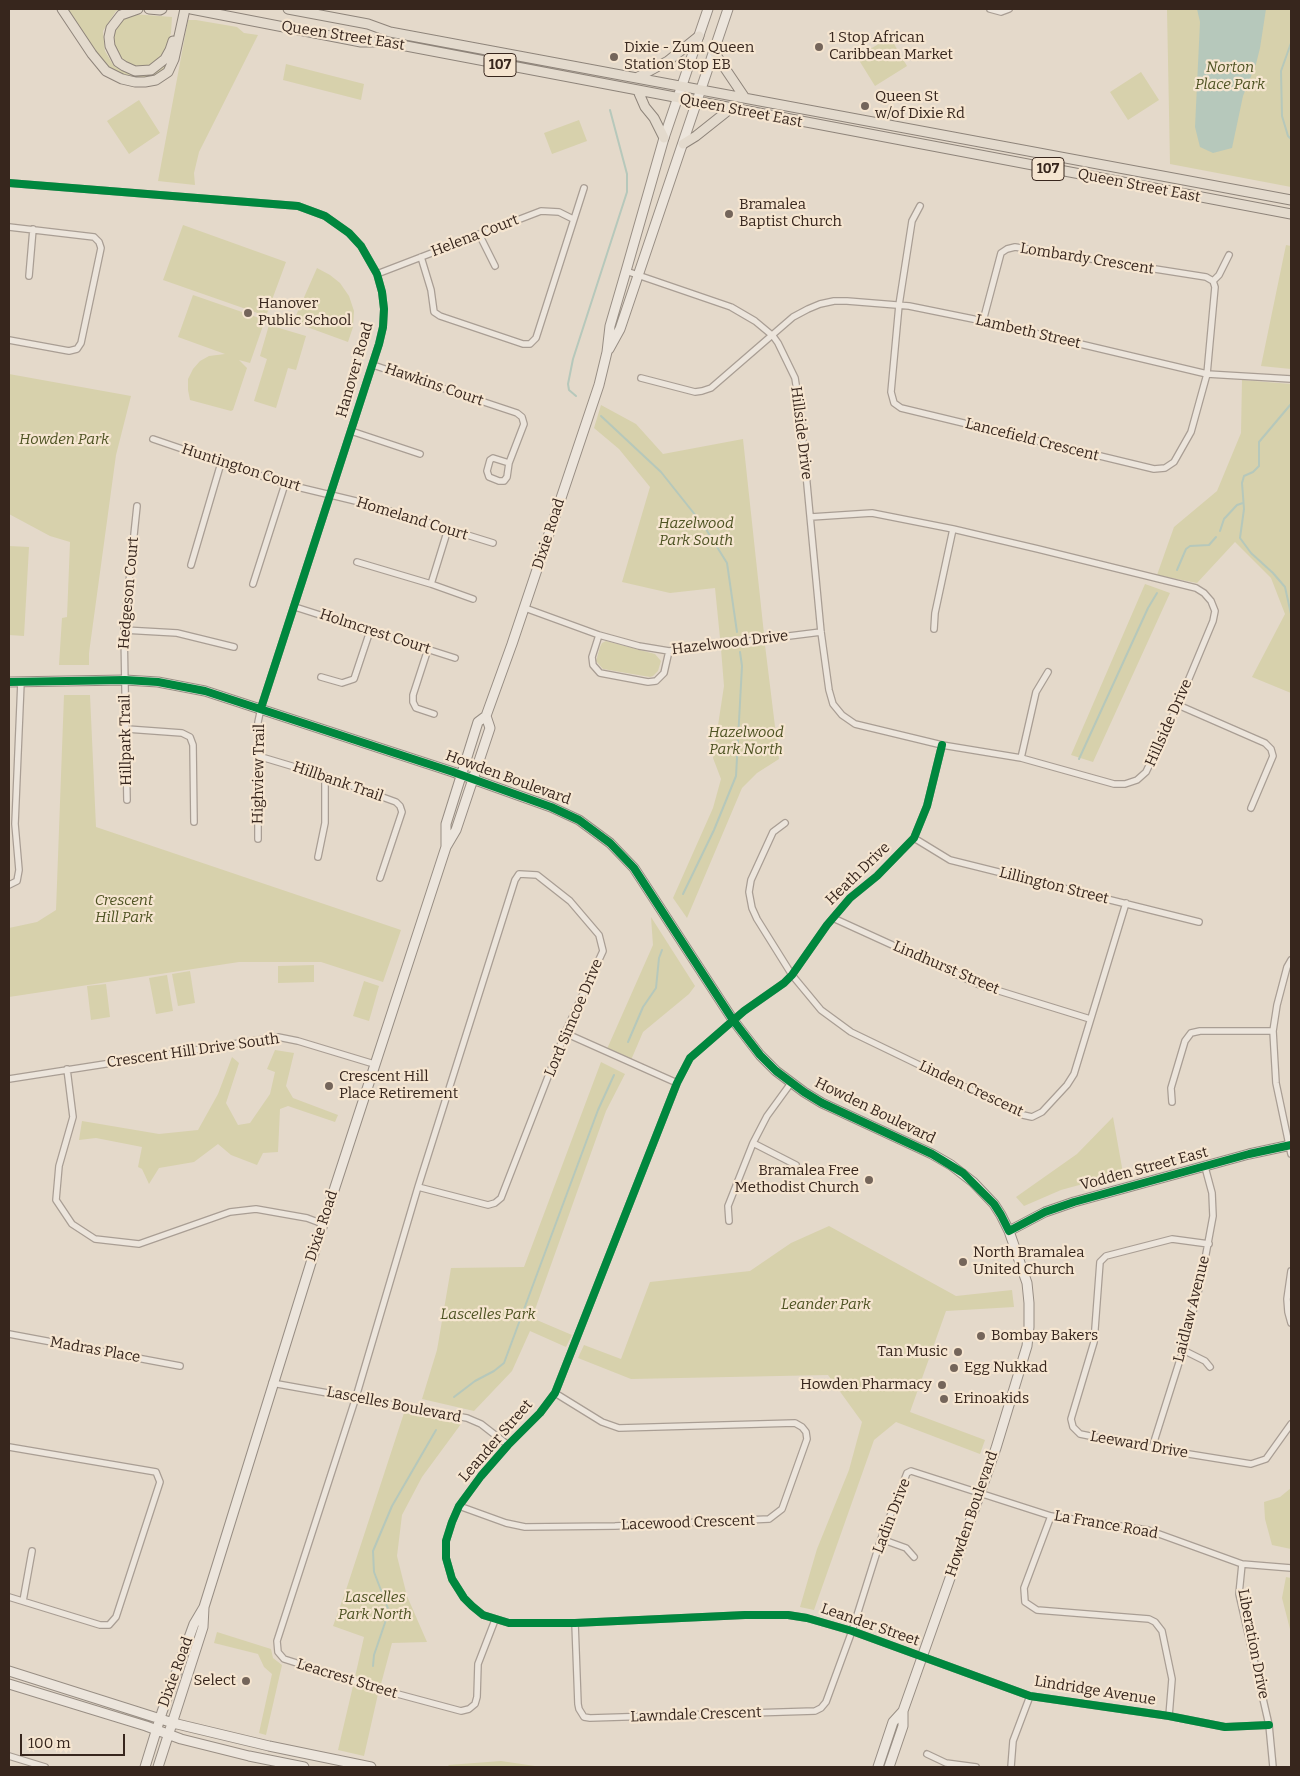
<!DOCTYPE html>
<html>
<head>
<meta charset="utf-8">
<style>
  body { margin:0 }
  #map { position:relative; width:1300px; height:1776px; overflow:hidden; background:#e4d9ca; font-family:Bitter,serif }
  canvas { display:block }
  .frame { position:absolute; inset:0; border:10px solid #37261d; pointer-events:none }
  .scale { position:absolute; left:20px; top:1734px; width:105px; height:22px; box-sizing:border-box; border:2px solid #37261d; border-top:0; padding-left:6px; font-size:15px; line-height:18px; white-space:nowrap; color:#37261d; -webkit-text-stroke:4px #f5e5d0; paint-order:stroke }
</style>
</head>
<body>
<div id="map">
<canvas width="1300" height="1776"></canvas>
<div class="frame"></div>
<div class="scale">100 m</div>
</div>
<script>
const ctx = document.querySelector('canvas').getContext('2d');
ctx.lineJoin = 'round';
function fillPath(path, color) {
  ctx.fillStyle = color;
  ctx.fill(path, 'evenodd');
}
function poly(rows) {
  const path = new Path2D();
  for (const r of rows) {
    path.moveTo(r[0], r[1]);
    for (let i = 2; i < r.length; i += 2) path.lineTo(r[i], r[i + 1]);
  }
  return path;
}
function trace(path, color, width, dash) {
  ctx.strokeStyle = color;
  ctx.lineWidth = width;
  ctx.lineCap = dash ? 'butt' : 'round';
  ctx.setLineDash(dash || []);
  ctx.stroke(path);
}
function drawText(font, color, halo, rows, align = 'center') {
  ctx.font = font + ' Bitter,serif';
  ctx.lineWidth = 4.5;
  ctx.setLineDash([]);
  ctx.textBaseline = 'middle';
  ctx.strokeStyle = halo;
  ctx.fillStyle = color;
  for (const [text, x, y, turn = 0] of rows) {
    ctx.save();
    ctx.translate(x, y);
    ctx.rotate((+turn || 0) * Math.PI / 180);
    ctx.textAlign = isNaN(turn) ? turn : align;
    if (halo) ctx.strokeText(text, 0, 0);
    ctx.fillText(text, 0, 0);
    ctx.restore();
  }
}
const green = poly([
  [66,9,123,9,116,11,103,31,105,51,114,66,131,75,143,75,153,73,162,68,169,60,164,69,156,75,145,78,122,74,105,65],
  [1167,9,1291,9,1291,187,1170,164],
  [132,14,172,17,171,33,165,51,157,62,143,68,130,66,119,58,113,48,113,33,119,22],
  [188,20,196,20,237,27,244,33,258,35,199,152,194,173,195,185,158,181],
  [890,37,907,66,875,86,857,57],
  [286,64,364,84,361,100,283,80],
  [1141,72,1159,100,1128,120,1110,92],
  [139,100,160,133,129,154,107,121],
  [579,120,587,141,552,154,544,133],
  [183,225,286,262,266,316,163,280],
  [1286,245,1291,246,1291,369,1261,366],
  [317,268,330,275,340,283,349,296,354,311,353,327,348,342,296,323,294,320],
  [193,295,265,320,250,363,239,360,247,368,233,410,231,411,190,400,188,390,188,379,193,369,200,361,209,356,225,354,178,337],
  [269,325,306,336,296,370,288,368,276,408,254,401,267,359,260,356],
  [9,374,131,396,116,455,89,653,89,665,59,665,62,618,67,617,70,542,50,536,9,514],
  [1242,380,1291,384,1291,693,1252,677,1285,614,1271,578,1235,542,1197,583,1157,575,1174,527,1217,491,1241,433],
  [601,405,636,424,663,454,743,439,764,634,720,638,715,588,670,593,622,582,650,487,619,449,594,428],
  [9,546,29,547,24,636,9,635],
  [1145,584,1170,593,1093,762,1071,755],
  [606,641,655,654,661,661,658,671,653,676,650,677,603,669,596,661,600,647,602,643],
  [765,645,779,759,757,773,742,788,687,918,673,898,713,808,721,779,713,758,724,686,721,649],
  [64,695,90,695,96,827,401,930,383,982,321,962,239,962,9,997,9,928,37,922,56,910],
  [651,917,695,986,689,994,643,1032,631,1060,607,1049,653,945],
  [314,965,314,982,278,983,278,966],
  [190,971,195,1003,178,1006,172,974],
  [167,975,173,1011,156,1014,149,978],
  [364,981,379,986,369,1021,353,1016],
  [106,984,110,1017,91,1020,87,986],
  [275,1050,294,1053,286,1086,293,1098,338,1115,335,1122,288,1106,280,1109,278,1152,263,1153,257,1165,231,1155,218,1144,194,1162,159,1168,149,1184,142,1169,138,1167,142,1147,96,1138,79,1140,82,1121,159,1134,198,1130,218,1094,232,1057,239,1063,226,1103,238,1125,250,1123,270,1094,275,1072,267,1069],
  [601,1062,625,1074,606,1111,532,1318,572,1335,566,1347,530,1331,512,1371,474,1411,422,1399,437,1350,451,1268,524,1267],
  [1113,1117,1123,1173,1061,1190,1024,1206,1016,1197,1077,1154],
  [829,1226,956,1296,1012,1290,1014,1307,946,1311,910,1412,985,1440,980,1454,896,1422,874,1440,814,1610,800,1607,817,1549,849,1470,862,1422,828,1375,631,1379,578,1358,584,1345,621,1359,650,1282,750,1271,791,1243],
  [404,1413,461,1424,422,1477,402,1515,397,1556,407,1596,427,1642,392,1643,381,1684,355,1677,364,1637,333,1626,346,1590],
  [1291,1488,1291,1549,1272,1545,1265,1519,1264,1502,1280,1497],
  [1286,1577,1291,1578,1291,1633,1282,1598],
  [217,1632,271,1649,273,1658,282,1665,266,1735,259,1733,272,1674,264,1667,258,1654,214,1643],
  [353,1686,378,1694,364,1756,338,1750],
  [501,1761,535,1766,565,1767,450,1767,448,1765]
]);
const water = poly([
  [1197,9,1266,9,1260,48,1256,64,1243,96,1232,148,1213,153,1200,147,1195,127,1200,22]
]);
const stream = poly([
  [1291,43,1281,71,1282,116,1288,136,1291,139],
  [576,396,569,390,568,384,573,359,627,192,627,174,610,110],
  [1291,404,1259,442,1259,466,1253,472,1244,476,1242,483,1244,509,1240,538,1251,553,1273,573,1285,587,1291,614],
  [601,416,661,472,704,526,727,563,737,632],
  [1220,531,1224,519,1237,505,1243,503],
  [1177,570,1186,549,1190,546,1209,545,1216,537],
  [1079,759,1148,608,1157,593],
  [683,894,714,830,736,776,742,666,740,652],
  [628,1042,643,1007,656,988,659,958,662,950],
  [454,1397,475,1381,494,1371,504,1363,598,1110,614,1075],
  [373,1666,374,1655,389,1611,374,1572,373,1551,392,1506,436,1430]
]);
const street = poly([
  [990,9,1001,12,1009,9],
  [9,183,298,206,325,216,349,233,361,246,377,274,382,292,384,309,383,327,379,344,261,708,258,722,258,839],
  [920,206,912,221,899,305,891,392,894,403,901,408,1154,469,1165,468,1174,462,1191,432,1207,374,1215,287,1213,281,1206,277,1015,247,1007,249,1001,253,983,321],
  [9,227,94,237,99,242,101,248,81,343,77,349,69,351,9,340],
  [479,234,495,266],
  [421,257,431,290,434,312,440,316,523,344,530,344,536,338,584,188],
  [626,271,731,307,755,321,773,336,778,343,795,378,800,410,821,632,829,690,833,704,842,715,855,724,942,745,1021,758,1114,784,1125,784,1137,780,1146,772,1178,705,1213,621,1215,611,1211,601,1204,593,1196,588,1038,549,953,529,872,513,811,517],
  [377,274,541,211,559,212,573,219],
  [29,276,33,229],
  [1213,281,1219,275,1229,255],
  [373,365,517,413,522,417,524,424,509,463,507,477,504,481,499,481,489,477,487,471,490,460,493,458,509,463],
  [641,378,695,392,702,391,711,388,793,317,808,309,820,304,834,301,847,301,909,306,983,321,1207,374,1291,379],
  [351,431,420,454],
  [153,439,285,484,364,503,493,543],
  [357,562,431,584,473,599],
  [191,565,221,463],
  [253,584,285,484],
  [431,584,448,529],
  [295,607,455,658],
  [525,608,599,635,639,646,669,651,821,632],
  [934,629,935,613,953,529],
  [124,630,177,633,234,647],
  [599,635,592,657,593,665,600,673,648,682,656,681,664,673,669,651],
  [428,649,413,695,413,702,416,708,434,714],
  [321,677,342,683,354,679,370,631],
  [1178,705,1265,743,1271,749,1273,756,1251,808],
  [127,729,182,733,190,737,193,745,194,822],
  [942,745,927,806,914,838,877,876,850,898,827,925,792,975,784,983,744,1011,690,1058,677,1083,555,1393,540,1413,508,1445,481,1476,459,1506,452,1522,446,1541,446,1558,452,1579,464,1598,472,1606,483,1615,509,1623,575,1623,745,1615,788,1615,807,1618,852,1631,1030,1696,1169,1716,1225,1727,1269,1725],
  [258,756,325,776,396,802,400,806,402,812,380,878],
  [1021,758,1036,692,1048,672],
  [127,800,124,630,137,506],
  [785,823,773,832,751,880,749,892,752,908,757,919,792,975,821,1010,851,1032,1023,1115,1032,1117,1042,1112,1067,1085,1074,1074,1126,903],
  [914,838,950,860,1199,922],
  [318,857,325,823,325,776],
  [9,885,17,881,19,870,15,824,21,682],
  [833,918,980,985,1090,1019],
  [1291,960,1287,967,1277,1005,1273,1031,1276,1083,1291,1154],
  [565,1033,677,1083],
  [67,1069,73,1117,59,1166,56,1200,72,1224,95,1239,139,1244,230,1212,256,1209,307,1218,323,1224],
  [9,1079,278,1037,298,1041,374,1064],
  [1172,1102,1171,1088,1185,1041,1191,1033,1200,1031,1273,1031],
  [753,1143,796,1165],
  [418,1187,488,1205,495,1203,501,1198,565,1033,603,951,599,935,570,901,537,875,519,874,515,880,418,1187,356,1397,277,1641,278,1652,284,1659,379,1689,461,1711,469,1709,475,1704,477,1697,478,1664,495,1620],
  [729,1221,728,1206,753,1143,767,1116,791,1083],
  [1209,1244,1172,1239,1106,1256,1100,1262,1094,1342,1071,1419,1073,1427,1080,1434,1139,1446,1251,1464,1266,1459,1291,1424],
  [1291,1271,1287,1299,1288,1312,1291,1323],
  [9,1334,180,1366],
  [1183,1350,1205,1361,1210,1367],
  [272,1383,467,1418,481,1424,508,1445],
  [9,1447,156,1472,160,1482,116,1617,109,1625,100,1625,9,1597],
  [1152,1448,1183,1350,1201,1281,1213,1216,1212,1193,1205,1167],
  [459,1506,506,1523,525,1527,615,1526,769,1519,782,1509,807,1439,806,1432,802,1427,795,1423,619,1428,602,1422,555,1393],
  [1051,1516,1024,1588,1025,1602,1037,1610,1149,1619,1155,1622,1162,1631,1172,1679,1169,1716],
  [881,1539,906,1548,914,1557],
  [1242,1564,1239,1594,1269,1725,1273,1767],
  [23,1601,32,1551],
  [575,1623,578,1704,579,1709,584,1717,590,1718,815,1711,821,1708,826,1702,852,1631,881,1539,907,1473,911,1471,1051,1516,1148,1530,1242,1564,1291,1568],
  [927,1754,946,1763,976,1767],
  [9,1756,45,1767],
  [1011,1767,1013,1741,1030,1696]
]);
const secondary = poly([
  [609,349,620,329,728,9],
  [9,682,125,680,158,682,205,691,453,772,551,807,579,820,610,843,634,868,733,1020,760,1055,776,1071,804,1092,822,1103,932,1154,951,1165,973,1182,994,1204,1001,1215,1009,1231,1027,1283,1029,1303,1029,1327,1027,1346,996,1448,903,1711,903,1726,889,1767],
  [446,847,446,824,478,722,486,716,512,644,599,385,607,352,610,326,626,271,664,138,708,9],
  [1009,1231,1045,1212,1074,1202,1249,1154,1291,1145],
  [9,1671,173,1723,269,1746,371,1767],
  [9,1684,146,1726,181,1739,249,1756,304,1767],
  [145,1767,162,1712,194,1624,204,1607],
  [158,1767,203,1627,204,1607,219,1559,323,1224,446,847,456,830,490,728,486,716],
  [878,1767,893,1722,903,1711]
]);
const primary = poly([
  [62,9,92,54,106,71,122,79,135,82,145,82,156,80,168,72,174,59,185,9],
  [138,9,121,15,111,28,109,37,110,46,118,62,124,66,135,71,151,70,165,59,170,50,173,41],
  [149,9,160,10,162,9],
  [191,9,361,42,385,42,1291,214],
  [288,9,368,24,390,32,1291,200],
  [714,52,745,98],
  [638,77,668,61,699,36],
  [638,91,645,107,654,118,664,138],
  [683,144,696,136,730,109]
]);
const cycleway = poly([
  [9,183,298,206,325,216,349,233,361,246,377,274,382,292,384,309,383,327,379,344,261,708],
  [9,682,125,680,158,682,205,691,453,772,551,807,579,820,610,843,634,868,733,1020,760,1055,776,1071,804,1092,822,1103,932,1154,963,1173,994,1204,1001,1215,1009,1231,1045,1212,1074,1202,1249,1154,1291,1145],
  [942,745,927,806,914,838,877,876,850,898,827,925,792,975,784,983,744,1011,690,1058,677,1083,555,1393,540,1413,508,1445,481,1476,459,1506,452,1522,446,1541,446,1558,452,1579,464,1598,472,1606,483,1615,509,1623,575,1623,745,1615,788,1615,807,1618,852,1631,1030,1696,1169,1716,1225,1727,1269,1725]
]);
const markers = [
  [819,47,5,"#74655a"],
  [614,57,5,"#74655a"],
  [865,106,5,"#74655a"],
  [729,214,5,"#74655a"],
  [248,313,5,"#74655a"],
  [329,1086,5,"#74655a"],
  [869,1180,5,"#74655a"],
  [963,1262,5,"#74655a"],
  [981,1336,5,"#74655a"],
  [958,1352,5,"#74655a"],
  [954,1368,5,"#74655a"],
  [942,1385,5,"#74655a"],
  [944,1399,5,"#74655a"],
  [246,1681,5,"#74655a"]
];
const shields = [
  [500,65,32],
  [1048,169,32]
];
const shieldNames = [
  ["107",500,65],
  ["107",1048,169]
];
const streetNames = [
  ["Queen Street East",343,36,9],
  ["Queen Street East",741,111,11],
  ["Queen Street East",1139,186,11],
  ["Helena Court",475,236,-21],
  ["Lombardy Crescent",1087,259,9],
  ["Lambeth Street",1028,332,13],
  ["Hanover Road",355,370,-74],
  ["Hawkins Court",434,385,19],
  ["Hillside Drive",801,433,83],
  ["Lancefield Crescent",1032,440,14],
  ["Huntington Court",241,468,18],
  ["Homeland Court",412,519,17],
  ["Dixie Road",549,534,-72],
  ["Hedgeson Court",129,593,-85],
  ["Holmcrest Court",375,632,18],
  ["Hazelwood Drive",730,643,-7],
  ["Hillside Drive",1169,723,-66],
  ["Hillpark Trail",126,740,-91],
  ["Highview Trail",259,774,-89],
  ["Howden Boulevard",508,778,20],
  ["Hillbank Trail",338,782,19],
  ["Heath Drive",858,874,-44],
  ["Lillington Street",1054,886,14],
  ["Lindhurst Street",946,968,23],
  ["Lord Simcoe Drive",574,1018,-67],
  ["Crescent Hill Drive South",193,1051,-8],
  ["Linden Crescent",971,1089,25],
  ["Howden Boulevard",875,1111,26],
  ["Vodden Street East",1144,1169,-15],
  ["Dixie Road",322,1226,-72],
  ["Laidlaw Avenue",1192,1309,-76],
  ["Madras Place",95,1350,10],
  ["Lascelles Boulevard",394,1405,11],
  ["Leander Street",496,1441,-49],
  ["Leeward Drive",1139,1445,10],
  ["Howden Boulevard",972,1514,-71],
  ["Ladin Drive",892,1516,-69],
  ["Lacewood Crescent",688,1523,-2],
  ["La France Road",1106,1525,10],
  ["Leander Street",870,1625,19],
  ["Liberation Drive",1253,1644,79],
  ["Dixie Road",176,1672,-70],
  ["Leacrest Street",347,1679,17],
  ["Lindridge Avenue",1095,1691,9],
  ["Lawndale Crescent",696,1715,-2]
];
const poiNames = [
  ["1 Stop African",829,38],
  ["Caribbean Market",829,55],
  ["Dixie - Zum Queen",624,48],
  ["Station Stop EB",624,65],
  ["Queen St",875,97],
  ["w/of Dixie Rd",875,114],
  ["Bramalea",739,205],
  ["Baptist Church",739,222],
  ["Hanover",258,304],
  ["Public School",258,321],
  ["Crescent Hill",339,1077],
  ["Place Retirement",339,1094],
  ["Bramalea Free",859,1171,"right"],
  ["Methodist Church",859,1188,"right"],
  ["North Bramalea",973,1253],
  ["United Church",973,1270],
  ["Bombay Bakers",991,1336],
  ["Tan Music",948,1352,"right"],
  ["Egg Nukkad",964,1368],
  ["Howden Pharmacy",932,1385,"right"],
  ["Erinoakids",954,1399],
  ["Select",236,1681,"right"]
];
const parkNames = [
  ["Norton",1230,68],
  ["Place Park",1230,85],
  ["Howden Park",64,440],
  ["Hazelwood",696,524],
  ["Park South",696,541],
  ["Hazelwood",746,733],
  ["Park North",746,750],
  ["Crescent",124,901],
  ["Hill Park",124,918],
  ["Leander Park",826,1305],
  ["Lascelles Park",488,1315],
  ["Lascelles",375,1598],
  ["Park North",375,1615]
];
fillPath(green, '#d7d1ac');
fillPath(water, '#b6c8bb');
trace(stream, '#b6c8bb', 2);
trace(street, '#a99e94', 8);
trace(secondary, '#988e84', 11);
trace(primary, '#8e847a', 11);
trace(street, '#ece5dc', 5.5);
trace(secondary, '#ece5dc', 9);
trace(primary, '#e3dacd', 9);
trace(cycleway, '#00873e', 8);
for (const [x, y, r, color] of markers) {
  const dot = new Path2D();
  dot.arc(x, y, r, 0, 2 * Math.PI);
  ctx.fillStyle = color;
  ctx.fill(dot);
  trace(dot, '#f5e5d0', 2);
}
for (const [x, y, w] of shields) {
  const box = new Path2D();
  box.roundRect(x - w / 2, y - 11.5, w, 23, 4);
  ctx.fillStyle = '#f5e5d0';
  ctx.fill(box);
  trace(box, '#37261d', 1);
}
drawText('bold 14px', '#37261d', null, shieldNames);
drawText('15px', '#37261d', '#f5e5d0', streetNames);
drawText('15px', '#37261d', '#f5e5d0', poiNames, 'left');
drawText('italic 15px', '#4e5323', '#f5e5d0', parkNames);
</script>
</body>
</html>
